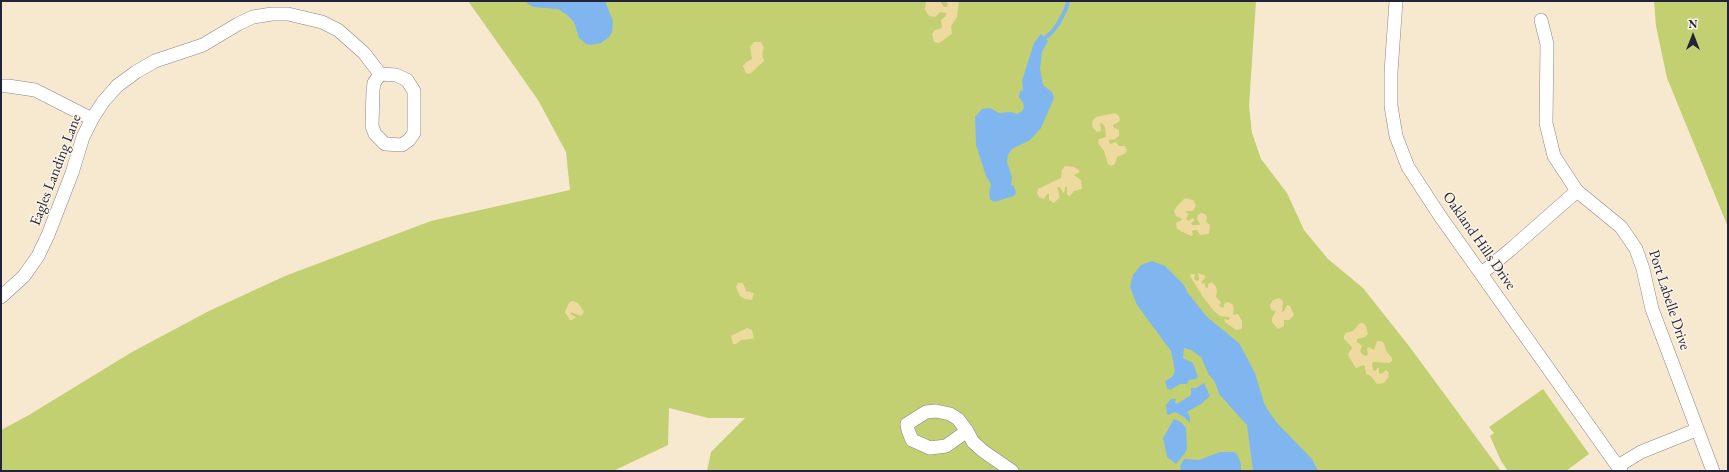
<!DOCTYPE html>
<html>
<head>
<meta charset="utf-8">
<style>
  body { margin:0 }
  #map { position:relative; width:1729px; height:472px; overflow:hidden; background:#f7e8d0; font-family:"EB Garamond",serif }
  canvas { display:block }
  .frame { position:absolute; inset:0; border:2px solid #22223b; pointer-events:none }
  .north { position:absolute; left:1673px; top:16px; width:40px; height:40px; -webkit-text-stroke:3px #fcf5e5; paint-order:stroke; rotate:0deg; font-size:11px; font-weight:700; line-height:16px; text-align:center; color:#22223b }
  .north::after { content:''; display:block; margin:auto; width:14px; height:18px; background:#22223b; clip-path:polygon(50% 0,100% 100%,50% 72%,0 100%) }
</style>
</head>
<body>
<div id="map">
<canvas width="1729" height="472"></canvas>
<div class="frame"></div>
<div class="north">N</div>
</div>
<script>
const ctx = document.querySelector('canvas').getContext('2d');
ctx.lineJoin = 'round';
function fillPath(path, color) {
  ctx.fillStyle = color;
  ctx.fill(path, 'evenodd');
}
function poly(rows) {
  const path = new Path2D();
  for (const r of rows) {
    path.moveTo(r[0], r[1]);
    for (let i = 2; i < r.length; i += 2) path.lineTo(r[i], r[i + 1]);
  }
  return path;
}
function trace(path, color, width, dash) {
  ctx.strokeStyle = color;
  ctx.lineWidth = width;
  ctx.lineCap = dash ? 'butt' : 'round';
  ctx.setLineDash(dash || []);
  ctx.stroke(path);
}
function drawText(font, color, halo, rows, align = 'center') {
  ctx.font = font + ' "EB Garamond",serif';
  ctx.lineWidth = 3;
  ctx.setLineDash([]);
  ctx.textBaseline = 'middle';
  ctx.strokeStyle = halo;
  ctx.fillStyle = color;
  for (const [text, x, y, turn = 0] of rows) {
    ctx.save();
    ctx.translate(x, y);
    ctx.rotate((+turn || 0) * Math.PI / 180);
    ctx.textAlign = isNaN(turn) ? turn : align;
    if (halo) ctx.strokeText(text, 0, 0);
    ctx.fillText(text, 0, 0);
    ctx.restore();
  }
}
const green = poly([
  [468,1,1256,1,1249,106,1252,133,1261,159,1287,193,1304,230,1328,259,1363,288,1409,346,1501,471,707,471,711,452,745,418,708,418,669,408,668,445,613,471,1,471,1,430,29,415,132,352,209,311,285,276,431,221,570,190,566,152,538,100],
  [1654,1,1728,1,1728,227,1667,78,1656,26],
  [1543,389,1589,454,1566,471,1508,471,1501,461,1490,436,1494,433,1489,427]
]);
const sand = poly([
  [926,1,940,1,944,7,947,7,948,4,946,1,959,1,957,17,951,26,952,34,939,43,934,42,932,34,935,30,942,28,941,20,946,16,946,13,940,12,935,17,929,16,925,10],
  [754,42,761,42,764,48,762,54,764,61,750,74,746,73,743,66,746,62,752,59,750,47],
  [1115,113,1119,116,1120,121,1113,125,1113,127,1119,130,1119,136,1115,139,1109,140,1109,141,1110,144,1116,142,1119,146,1125,146,1127,151,1124,154,1117,157,1115,164,1111,166,1108,164,1104,151,1098,143,1099,139,1106,137,1105,127,1103,124,1100,123,1101,131,1097,132,1093,128,1092,124,1093,120,1096,117],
  [1065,166,1074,167,1079,170,1080,172,1074,175,1081,180,1082,189,1074,191,1070,196,1067,195,1067,187,1065,187,1065,191,1063,193,1060,187,1057,187,1060,197,1054,203,1049,200,1049,194,1047,194,1044,199,1039,197,1037,193,1038,189,1061,178,1062,170],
  [1185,198,1193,200,1196,205,1193,211,1187,211,1186,213,1189,214,1186,219,1189,221,1192,218,1194,219,1195,220,1191,223,1192,225,1199,225,1200,224,1197,219,1198,215,1201,213,1205,214,1207,217,1206,222,1210,225,1209,234,1200,235,1197,230,1194,230,1192,231,1193,235,1191,236,1177,229,1176,223,1182,220,1181,218,1176,216,1174,211,1177,206],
  [1198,273,1205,276,1205,278,1201,282,1203,284,1205,283,1205,287,1208,288,1208,284,1212,282,1216,287,1217,291,1216,297,1221,302,1219,306,1223,308,1225,303,1228,302,1232,304,1234,308,1233,314,1234,315,1238,314,1242,321,1242,329,1236,330,1225,322,1224,319,1228,320,1230,319,1229,317,1220,316,1214,311,1203,297,1190,276,1191,274,1195,274,1194,279,1197,281,1199,280],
  [738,283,743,283,746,291,754,293,752,300,745,299,740,296,736,287],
  [1279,298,1283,301,1282,312,1284,311,1287,305,1290,306,1294,315,1289,320,1284,320,1284,326,1278,329,1272,322,1272,318,1276,311,1271,310,1270,305,1273,300],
  [572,301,578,303,584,312,581,316,571,312,570,314,576,317,572,320,570,320,565,312,569,303],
  [1360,323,1363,323,1366,326,1368,334,1365,337,1357,339,1357,342,1362,346,1360,351,1362,354,1365,356,1368,355,1367,349,1369,347,1374,350,1377,341,1381,341,1384,343,1386,351,1392,358,1392,361,1390,363,1373,362,1372,364,1373,370,1376,371,1377,368,1379,368,1379,373,1382,374,1386,370,1389,373,1388,378,1384,383,1377,384,1371,376,1366,374,1365,366,1363,365,1356,368,1349,357,1348,354,1352,348,1351,346,1344,339,1344,336,1346,333,1353,331],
  [747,328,752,330,754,338,751,339,741,340,736,344,733,344,731,336]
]);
const water = poly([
  [526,1,605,1,613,21,612,32,609,37,601,43,591,45,586,44,579,38,574,22,566,14,558,9,534,7,528,4],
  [1041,34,1048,41,1042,52,1040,69,1043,85,1052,92,1054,98,1041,128,1030,140,1012,149,1008,155,1007,162,1012,177,1011,185,1014,186,1016,193,1014,196,994,202,990,199,989,193,991,184,986,176,976,145,975,117,982,109,990,108,999,113,1011,112,1017,114,1022,111,1024,108,1023,103,1019,97,1020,91,1023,90,1022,81,1034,43],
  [1152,261,1165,266,1184,285,1188,293,1207,317,1239,343,1255,373,1264,403,1269,412,1278,424,1312,459,1318,471,1253,471,1247,425,1219,394,1215,382,1209,375,1201,357,1191,350,1184,348,1183,358,1193,363,1198,377,1196,379,1189,380,1187,384,1180,384,1170,390,1167,388,1165,381,1172,377,1175,371,1171,351,1137,305,1130,287,1133,275,1141,265],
  [1204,383,1210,396,1201,404,1187,412,1190,417,1190,423,1184,417,1177,413,1174,412,1169,415,1167,414,1166,405,1171,399,1176,399,1175,403,1177,404,1191,395,1191,388,1196,388],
  [1174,419,1181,422,1186,428,1187,448,1185,453,1176,464,1167,457,1163,438],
  [1220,452,1234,452,1237,454,1241,464,1241,471,1181,470,1180,466,1184,459,1199,460]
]);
const stream = poly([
  [1045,38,1052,32,1058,24,1066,9,1068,1]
]);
const minor = poly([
  [1396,1,1391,72,1391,106,1396,136,1408,167,1440,216,1621,471],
  [1541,20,1547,44,1546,123,1554,156,1577,191,1621,227,1636,249,1643,269,1652,309,1713,471],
  [380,74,396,75,407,80,414,91,414,133,409,140,402,145,385,144,375,134,372,126,373,90,374,83,380,74],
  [1,86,8,86,35,90,92,119],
  [1482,273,1510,250,1577,191],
  [1,297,24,276,38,256,48,235,72,173,83,137,92,119,103,102,117,86,136,72,155,61,203,45,238,24,253,17,272,14,288,14,322,22,338,30,364,53,380,74],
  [967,431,946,446,930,448,912,440,908,430,907,424,926,412,936,411,950,414,958,419,967,431,973,442,983,451,1012,471],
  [1618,466,1641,452,1696,430]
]);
const streetNames = [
  ["Eagles Landing Lane",56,170,-69],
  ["Oakland Hills Drive",1479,241,55],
  ["Port Labelle Drive",1669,300,72]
];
fillPath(green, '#c2d072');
fillPath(sand, '#eeda9e');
fillPath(water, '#80b6ef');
trace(stream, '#80b6ef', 4);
trace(minor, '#8c8586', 14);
trace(minor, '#fff', 13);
drawText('15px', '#22223b', '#fcf5e5', streetNames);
</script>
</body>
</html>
